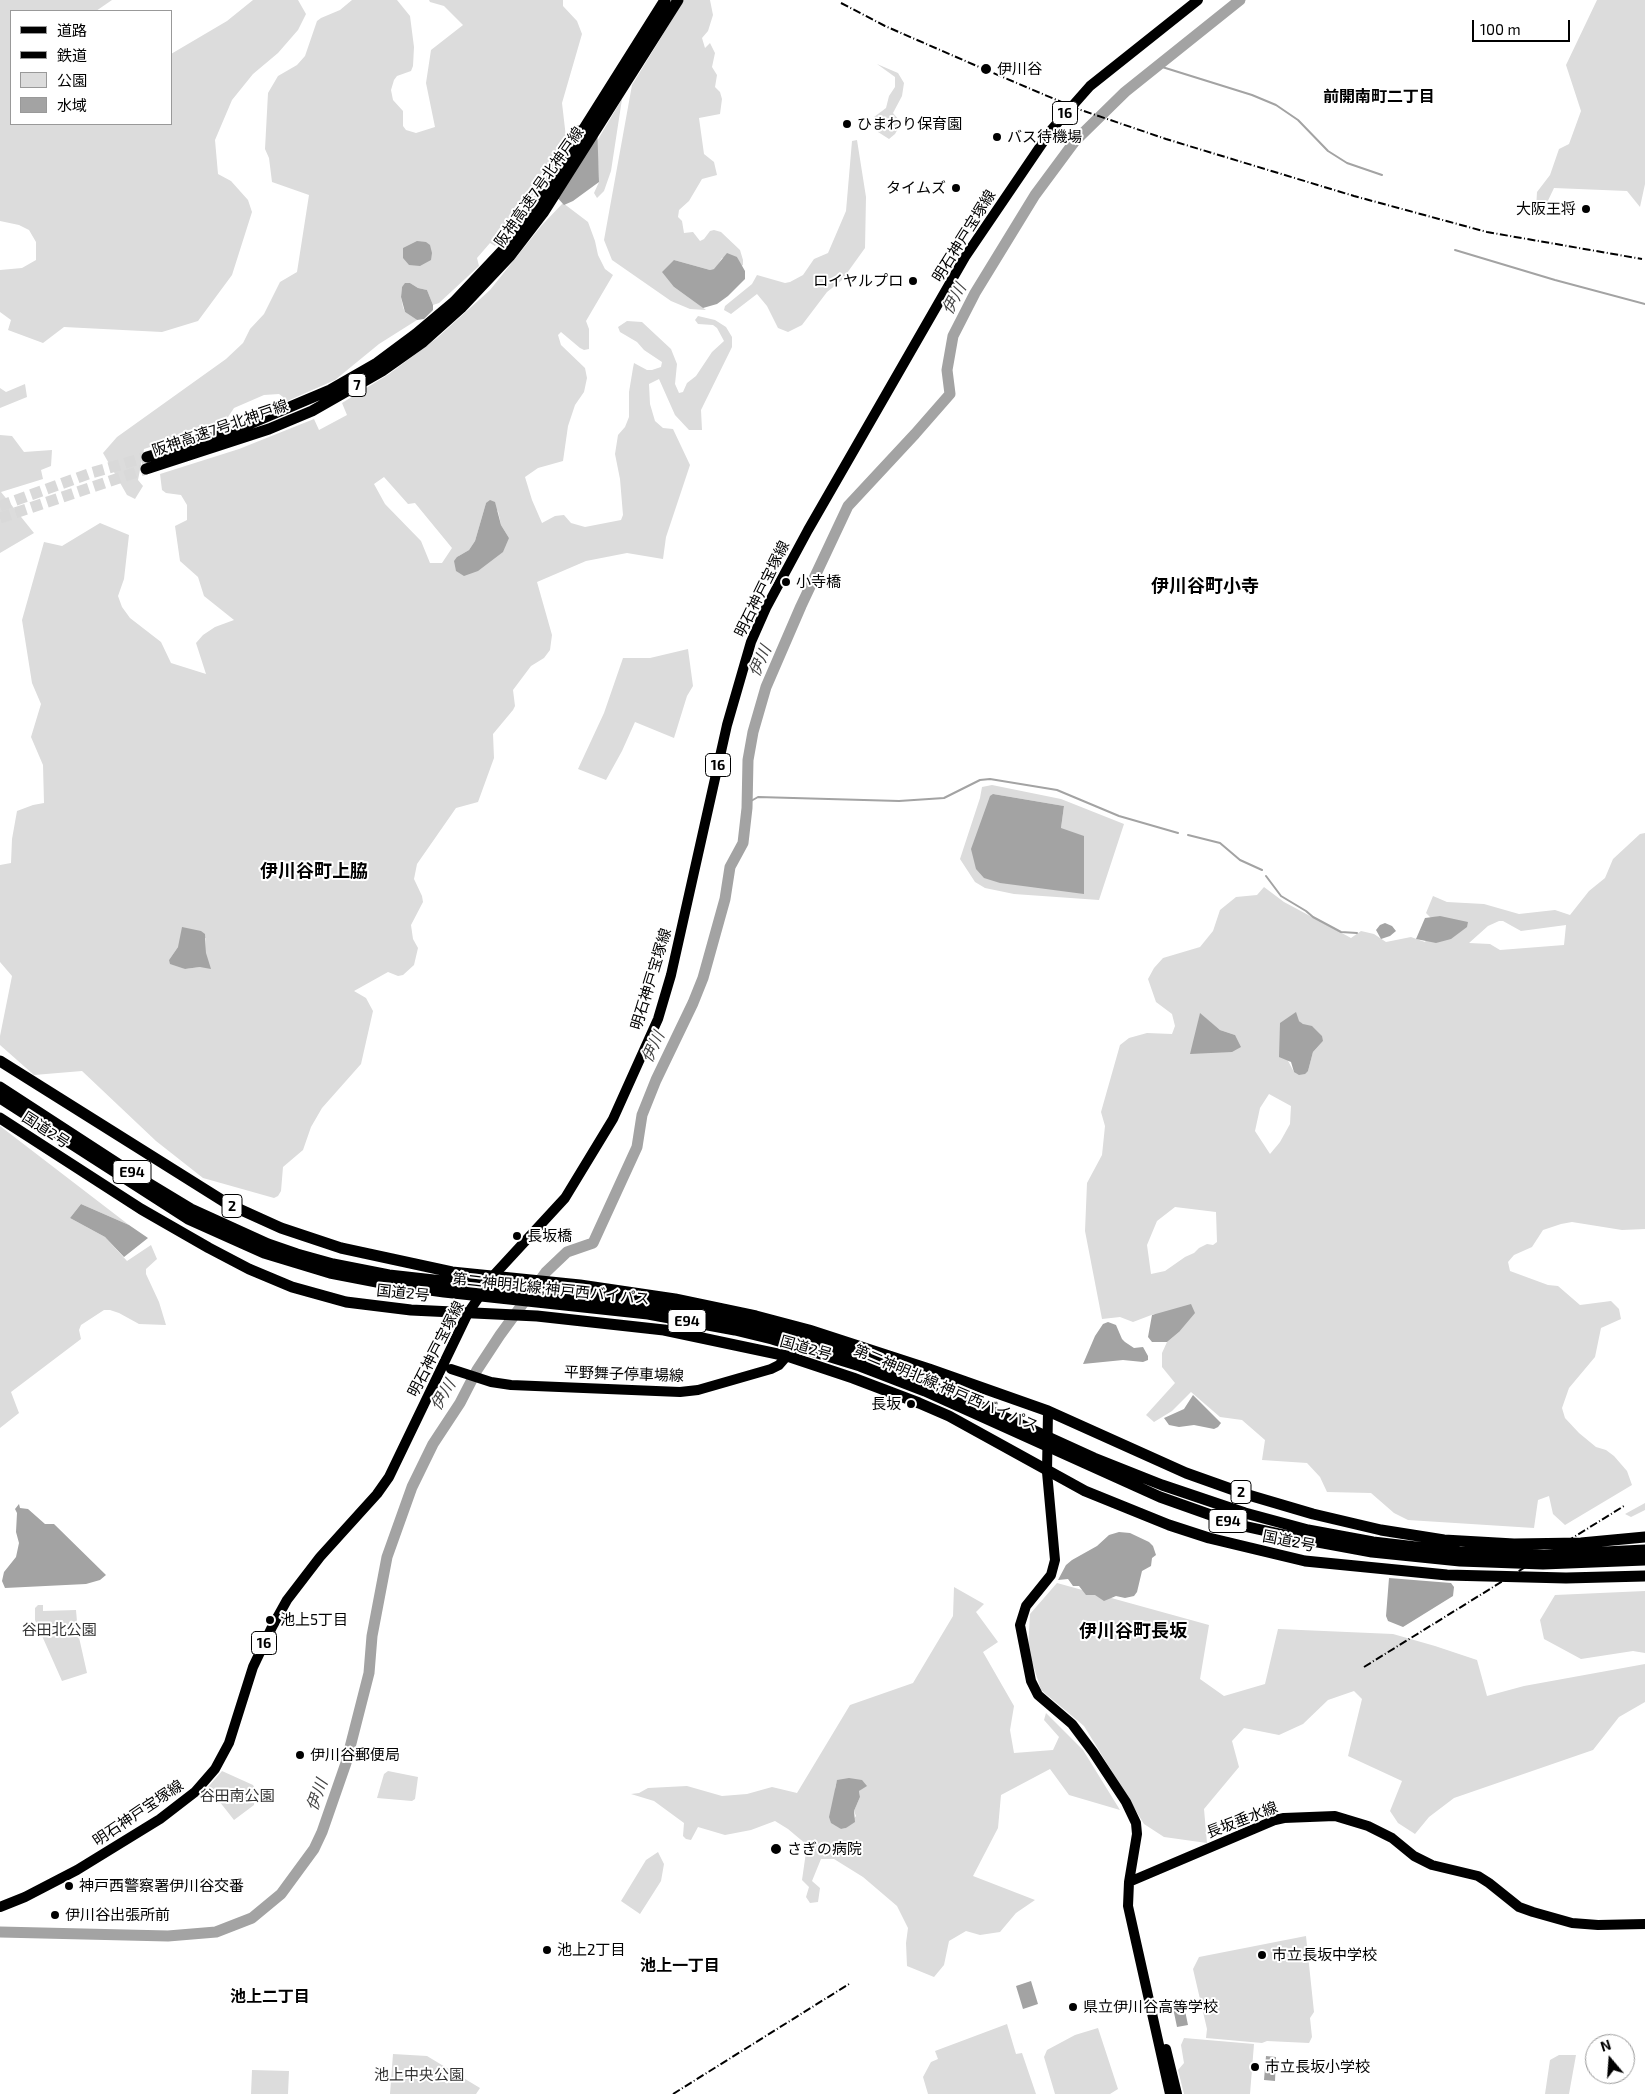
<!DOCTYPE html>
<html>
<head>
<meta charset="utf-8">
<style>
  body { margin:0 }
  #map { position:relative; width:1645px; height:2094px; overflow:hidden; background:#fff; font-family:"Exo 2","Noto Sans JP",sans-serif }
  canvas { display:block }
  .legend { position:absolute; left:10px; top:10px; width:162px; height:115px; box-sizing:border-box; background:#fff; border:1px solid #999; margin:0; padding:6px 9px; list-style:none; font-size:15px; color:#000 }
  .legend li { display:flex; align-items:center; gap:10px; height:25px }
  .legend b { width:25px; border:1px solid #999 }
  .north { position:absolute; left:1585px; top:2034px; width:50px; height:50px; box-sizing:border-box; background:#fff; border:1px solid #999; border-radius:50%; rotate:342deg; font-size:14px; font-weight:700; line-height:20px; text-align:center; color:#000 }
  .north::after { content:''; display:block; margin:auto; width:18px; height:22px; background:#000; clip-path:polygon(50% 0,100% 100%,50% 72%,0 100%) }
  .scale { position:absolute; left:1472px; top:20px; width:98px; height:22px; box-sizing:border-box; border:2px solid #000; border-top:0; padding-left:6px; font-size:15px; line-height:18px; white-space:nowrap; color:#000; -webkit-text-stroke:4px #fff; paint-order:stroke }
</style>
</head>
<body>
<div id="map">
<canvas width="1645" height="2094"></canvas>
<ul class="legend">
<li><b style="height:6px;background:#000"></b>道路</li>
<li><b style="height:6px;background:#000"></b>鉄道</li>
<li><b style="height:14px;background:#dcdcdc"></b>公園</li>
<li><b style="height:14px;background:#a3a3a3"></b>水域</li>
</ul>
<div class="north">N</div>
<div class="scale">100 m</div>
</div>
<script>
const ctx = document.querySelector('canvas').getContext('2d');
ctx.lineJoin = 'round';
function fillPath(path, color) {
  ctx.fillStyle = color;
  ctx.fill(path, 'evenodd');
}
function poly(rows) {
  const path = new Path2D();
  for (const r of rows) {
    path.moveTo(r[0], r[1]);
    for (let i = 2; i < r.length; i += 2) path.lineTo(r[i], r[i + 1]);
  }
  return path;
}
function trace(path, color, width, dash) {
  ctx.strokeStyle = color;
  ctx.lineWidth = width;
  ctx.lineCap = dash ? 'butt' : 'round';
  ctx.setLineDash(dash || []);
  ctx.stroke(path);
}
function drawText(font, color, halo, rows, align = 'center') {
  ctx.font = font + ' "Exo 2","Noto Sans JP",sans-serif';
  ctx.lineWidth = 4;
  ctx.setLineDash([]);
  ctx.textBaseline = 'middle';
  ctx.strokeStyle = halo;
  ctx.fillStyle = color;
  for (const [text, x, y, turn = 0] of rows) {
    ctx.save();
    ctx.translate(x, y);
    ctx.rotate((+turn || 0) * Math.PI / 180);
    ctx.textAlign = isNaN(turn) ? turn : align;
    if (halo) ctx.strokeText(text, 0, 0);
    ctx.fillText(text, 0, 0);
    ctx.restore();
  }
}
const green = poly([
  [0,0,112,0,96,11,11,11,11,124,171,124,171,54,227,21,253,0,298,0,306,14,298,30,278,53,253,74,232,100,215,140,218,174,231,181,248,200,252,212,232,275,198,321,162,332,64,327,43,343,8,330,11,320,0,312,0,270,22,268,36,260,36,242,29,230,19,225,0,221],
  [352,0,397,0,410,16,414,47,413,66,411,71,397,76,394,80,391,90,393,100,403,111,403,126,406,130,416,133,435,127,426,83,431,50,463,25,444,6,430,2,429,0,563,0,563,6,577,21,582,34,562,103,567,146,551,171,547,172,537,183,537,189,495,246,490,243,477,258,479,266,439,303,433,305,427,290,418,288,410,283,402,287,401,297,403,307,405,312,417,320,379,344,335,380,285,402,283,397,279,394,264,395,234,408,224,423,144,449,138,480,143,486,135,499,127,495,103,453,117,437,226,359,243,343,250,329,264,314,280,282,297,272,309,195,272,182,269,158,265,149,268,93,278,76,297,65,305,56,317,21,321,18,340,10],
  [684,0,710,0,713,15,708,31,702,38,705,48,710,43,715,53,712,67,717,75,715,87,720,92,722,99,720,114,699,118,704,154,714,162,717,175,702,179,689,201,679,210,678,217,682,221,684,233,693,232,700,241,704,239,710,231,714,230,721,232,740,250,743,260,743,265,741,266,737,257,722,258,715,269,710,270,674,260,674,287,706,310,690,309,671,301,612,260,604,240,632,85],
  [1597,0,1645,0,1645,184,1640,207,1627,191,1554,188,1544,209,1536,209,1537,192,1550,175,1559,149,1569,144,1581,111,1566,65],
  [877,64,898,73,904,83,902,96,893,113,899,120,899,127,895,134,889,139,878,132,874,117,886,108,889,96,895,87,895,77],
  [622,99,611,171,604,191,597,198,594,193,599,182,597,141],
  [857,140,866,197,865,248,842,280,827,292,802,325,788,332,778,328,767,306,757,294,731,314,724,310,725,306,752,284,757,275,785,283,790,282,803,275,814,259,828,253,846,211,852,141],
  [563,203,588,222,595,241,598,255,605,269,613,275,586,321,589,329,589,349,584,350,580,348,561,332,558,335,561,345,585,368,587,378,584,392,575,405,568,426,563,461,538,468,525,477,532,500,542,523,555,516,564,515,571,523,585,527,621,520,623,515,620,479,615,454,618,435,625,427,629,417,629,392,633,368,634,363,647,370,652,370,661,367,662,362,644,350,637,342,620,332,618,327,627,321,642,322,671,349,677,364,675,384,679,393,683,392,687,383,696,376,712,352,724,341,717,328,713,325,698,324,695,320,698,316,715,320,726,327,732,337,732,347,701,410,702,430,689,430,675,415,659,379,649,384,650,404,655,421,663,428,673,429,690,465,666,537,663,559,627,553,586,561,537,582,552,635,550,650,544,658,531,666,513,690,515,706,513,710,493,734,494,758,478,802,456,808,417,864,414,879,422,896,423,902,411,925,413,939,418,948,414,965,403,975,398,976,388,972,354,991,366,998,373,1011,361,1064,322,1108,311,1127,303,1150,283,1167,281,1191,278,1196,274,1198,203,1178,156,1141,82,1071,34,1075,0,1045,0,1036,12,976,0,962,0,865,11,863,12,839,17,811,33,805,44,803,43,765,31,737,41,704,32,683,22,620,44,542,62,546,100,523,129,535,124,579,118,596,122,607,130,618,161,642,171,663,206,674,196,643,203,635,215,627,234,620,204,596,198,577,180,561,175,526,187,520,187,505,181,495,166,493,162,490,160,474,239,449,314,419,319,430,347,415,342,403,389,374,437,338,490,290,542,225],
  [384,477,408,504,415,503,452,548,442,563,430,563,421,541,385,504,374,484],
  [486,503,498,511,501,525,509,538,457,557,469,550,475,541],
  [206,938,206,953,200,967,185,969,169,960,178,947],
  [25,384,27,397,0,408,0,388,6,392],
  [0,435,12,436,24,452,52,450,51,466,41,470,43,479,1,492,34,533,0,553],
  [688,649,693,686,687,696,674,738,635,722,622,751,606,780,578,769,604,713,623,658,650,658],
  [992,785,1061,799,1124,824,1099,900,1014,894,985,888,975,882,960,859,980,798,982,787],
  [993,794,1064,806,1061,828],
  [1645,833,1645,1229,1622,1230,1572,1222,1561,1224,1543,1230,1532,1247,1514,1255,1508,1262,1510,1271,1548,1285,1558,1286,1580,1305,1611,1301,1619,1309,1621,1319,1601,1328,1595,1357,1569,1388,1562,1408,1565,1418,1579,1433,1596,1447,1606,1450,1614,1456,1627,1471,1632,1485,1565,1525,1553,1514,1549,1496,1538,1500,1534,1528,1408,1520,1394,1513,1371,1493,1327,1492,1320,1477,1307,1463,1262,1460,1265,1440,1242,1420,1220,1417,1191,1392,1172,1411,1154,1422,1146,1415,1175,1383,1162,1367,1162,1353,1167,1342,1179,1332,1154,1314,1133,1322,1120,1317,1102,1319,1085,1231,1087,1183,1102,1155,1105,1126,1101,1112,1120,1045,1129,1038,1147,1033,1172,1034,1175,1026,1172,1014,1156,1002,1148,979,1154,968,1163,958,1200,947,1213,931,1220,910,1236,897,1257,895,1264,887,1284,902,1351,938,1361,931,1374,934,1386,942,1411,937,1425,942,1441,916,1431,918,1426,913,1433,896,1447,902,1484,904,1519,914,1555,910,1570,915,1589,891,1605,878,1613,859,1640,834],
  [1499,921,1503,921,1521,931,1566,925,1564,945,1500,950,1490,944,1469,943,1488,926],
  [1200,1014,1220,1030,1235,1035,1194,1043],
  [1299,1021,1323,1041,1313,1052,1308,1071,1294,1072,1287,1059],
  [1269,1094,1291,1106,1290,1124,1280,1142,1270,1154,1255,1131,1260,1108],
  [1175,1207,1216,1212,1217,1242,1213,1245,1207,1244,1199,1248,1194,1253,1185,1257,1165,1271,1151,1274,1147,1245,1157,1221],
  [0,1126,129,1225,81,1204,70,1218,105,1237,127,1261,151,1245,157,1259,146,1269,146,1274,159,1302,166,1325,139,1324,119,1313,110,1310,104,1310,81,1325,79,1330,81,1339,11,1392,19,1413,0,1428],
  [1645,1503,1645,1510,1631,1517,1625,1514],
  [1057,1583,1209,1625,1200,1679,1224,1696,1265,1684,1278,1629,1393,1634,1435,1646,1477,1660,1487,1696,1524,1686,1645,1664,1645,1702,1619,1717,1593,1750,1454,1798,1429,1817,1415,1834,1398,1823,1390,1811,1402,1781,1348,1756,1362,1699,1354,1691,1328,1700,1303,1724,1279,1735,1244,1728,1232,1741,1239,1767,1204,1809,1207,1843,1164,1837,1144,1824,1084,1726,1041,1690,1028,1649,1030,1614],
  [954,1587,984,1604,976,1612,998,1642,983,1652,1014,1706,1010,1730,1014,1753,1053,1750,1059,1737,1044,1720,1046,1713,1083,1750,1120,1810,1069,1795,1050,1769,1001,1795,998,1828,973,1876,1035,1900,1016,1913,1000,1932,980,1935,966,1931,949,1941,944,1965,934,1977,907,1966,906,1943,908,1928,897,1906,863,1877,834,1859,821,1859,812,1881,820,1888,818,1902,810,1903,806,1897,809,1887,802,1880,807,1845,788,1829,775,1821,751,1830,725,1835,698,1827,691,1840,686,1839,683,1836,684,1823,654,1801,631,1794,639,1793,648,1788,687,1786,722,1796,747,1794,772,1787,797,1793,850,1705,913,1683,953,1616],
  [837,1781,861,1789,859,1791,860,1797,854,1811,856,1816,846,1828,841,1829,839,1827,835,1788],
  [1645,1591,1645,1653,1633,1651,1581,1659,1544,1639,1540,1620,1555,1595],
  [38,1605,43,1605,43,1611,76,1610,78,1633,87,1673,62,1681,35,1620,35,1608],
  [222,1771,253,1785,255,1789,254,1805,234,1820,208,1787],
  [388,1771,418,1777,415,1799,412,1801,377,1798,384,1774],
  [658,1852,664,1864,661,1881,640,1914,621,1901,646,1860],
  [1306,1936,1314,2012,1310,2018,1312,2037,1309,2043,1267,2041,1262,2043,1206,2038,1207,2029,1193,1969,1199,1957],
  [1007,2024,1016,2054,1022,2053,1036,2094,928,2094,923,2077,931,2062,938,2059,935,2051],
  [1098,2028,1118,2089,1110,2094,1055,2094,1044,2057,1047,2050,1075,2035],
  [1184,2038,1254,2044,1250,2094,1184,2094,1178,2070,1184,2063,1181,2045],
  [393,2054,427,2056,480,2088,476,2094,390,2094],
  [1559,2055,1576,2055,1569,2094,1545,2094,1550,2060],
  [252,2070,289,2071,288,2094,251,2094]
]);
const water = poly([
  [597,122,599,182,573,201,564,205,543,182,548,174,556,173,570,150,575,126],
  [417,241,426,242,430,245,432,253,431,260,420,266,409,265,403,258,403,248],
  [727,253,737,257,745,271,745,279,728,296,717,304,703,308,674,287,662,272,674,260,710,270,714,269],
  [405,283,410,283,418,288,427,290,433,305,433,310,424,319,417,320,405,312,401,297,402,287],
  [490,500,495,502,501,525,509,538,503,552,478,571,464,576,456,571,454,561,457,557,469,550,475,541,486,503],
  [993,794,1064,806,1061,828,1084,836,1084,894,1000,883,984,878,976,869,971,849,990,796],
  [1440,916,1468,922,1467,927,1451,939,1436,943,1416,939,1425,918],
  [1385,923,1392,926,1396,931,1390,936,1381,939,1376,930,1380,925],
  [182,927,201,931,205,934,206,953,211,969,200,967,185,969,170,964,169,960,178,947],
  [1296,1012,1299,1021,1303,1024,1312,1026,1322,1036,1323,1041,1313,1052,1308,1071,1305,1074,1299,1075,1294,1072,1291,1062,1279,1057,1280,1023],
  [1200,1013,1220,1030,1235,1035,1241,1047,1232,1052,1190,1054],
  [81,1204,129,1225,148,1238,124,1257,105,1237,70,1218],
  [1191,1304,1195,1313,1179,1332,1167,1342,1152,1342,1148,1337,1152,1315],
  [1108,1322,1116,1325,1122,1339,1125,1342,1134,1348,1143,1347,1148,1356,1148,1360,1143,1362,1123,1360,1083,1364,1095,1336,1103,1324],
  [1193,1395,1221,1423,1218,1427,1214,1429,1194,1425,1179,1427,1169,1425,1164,1418,1184,1409],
  [19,1504,20,1508,28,1509,45,1524,54,1524,106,1575,100,1580,86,1584,5,1588,2,1581,4,1572,16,1557,19,1543,16,1532,17,1513,15,1509],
  [1119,1532,1130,1533,1149,1542,1153,1546,1156,1555,1152,1558,1151,1566,1142,1571,1137,1592,1134,1596,1125,1598,1116,1596,1104,1601,1095,1595,1086,1595,1079,1586,1073,1586,1068,1579,1058,1580,1066,1565,1072,1560,1097,1546,1109,1535],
  [1389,1578,1451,1583,1454,1587,1453,1596,1403,1627,1388,1621,1386,1616],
  [849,1778,862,1780,867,1786,859,1791,860,1797,854,1811,855,1822,846,1828,841,1829,831,1823,829,1817,837,1780],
  [1031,1981,1038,2004,1023,2009,1016,1986],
  [1183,2001,1188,2025,1177,2027,1172,2003],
  [1266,2056,1276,2057,1275,2081,1264,2080]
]);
const stream = poly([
  [1159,66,1252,95,1276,105,1298,120,1328,151,1347,163,1382,175],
  [1455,250,1555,280,1645,304],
  [747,808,751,801,758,797,899,801,944,798,980,780,990,779,1057,790,1119,816,1178,833],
  [1188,835,1220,843,1240,860,1262,870],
  [1266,876,1281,896,1306,911,1313,917,1341,932,1357,933]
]);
const river = poly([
  [0,1932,168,1936,216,1932,252,1918,281,1894,314,1849,322,1832,346,1763,369,1673,372,1636,387,1557,412,1487,433,1444,460,1403,477,1370,500,1335,546,1272,567,1252,593,1243,637,1147,642,1115,656,1080,693,1003,703,978,725,899,730,867,743,843,747,808,748,760,753,732,766,687,801,606,848,506,915,434,950,394,947,370,953,336,975,293,1035,195,1075,141,1125,92,1240,0]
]);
const highwayTunnel = poly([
  [0,506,91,473,147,457],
  [0,518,146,469]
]);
const major = poly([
  [451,1369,491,1382,511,1385,680,1392,698,1390,771,1369,779,1365,792,1350],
  [1048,1411,1047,1472,1055,1560,1051,1575,1026,1606,1020,1625,1031,1681,1038,1695,1072,1724,1093,1752,1126,1802,1136,1823,1137,1834,1129,1882,1128,1906,1170,2094],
  [1129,1882,1275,1820,1284,1818,1335,1816,1368,1826,1392,1838,1414,1856,1432,1865,1478,1876,1489,1883,1519,1907,1533,1912,1572,1923,1598,1925,1645,1924],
  [0,1907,25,1897,77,1870,160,1819,195,1792,215,1769,229,1743,253,1667,272,1627,287,1600,320,1557,377,1494,389,1477,468,1313,494,1275,565,1198,613,1119,658,1019,671,975,727,725,751,642,766,608,808,530,965,257,1052,129,1090,86,1198,0],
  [1166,2049,1177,2094]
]);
const highway = poly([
  [147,457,228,433,330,390,377,363,416,334,454,302,503,250,534,208,665,0],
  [146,469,269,429,312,411,382,371,423,342,461,308,510,256,543,213,678,0],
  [0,1061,228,1204,281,1228,341,1248,452,1272,580,1285,675,1299,756,1316,809,1330,929,1369,1048,1411,1186,1473,1245,1494,1313,1514,1381,1530,1444,1540,1514,1544,1581,1543,1645,1537],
  [0,1087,143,1180,191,1209,268,1244,297,1254,333,1264,389,1275,648,1304,739,1321,774,1330,862,1357,927,1382,1094,1458,1162,1485,1245,1513,1308,1530,1373,1542,1459,1552,1544,1555,1645,1550],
  [0,1098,188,1219,264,1253,330,1273,387,1284,444,1292,648,1314,735,1330,772,1339,860,1366,925,1391,1160,1497,1239,1525,1307,1540,1372,1552,1460,1561,1543,1564,1645,1560],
  [0,1118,141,1209,209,1248,249,1269,292,1287,346,1302,411,1310,537,1316,664,1330,787,1356,853,1378,919,1403,949,1416,1085,1491,1169,1525,1209,1538,1305,1561,1447,1575,1566,1578,1645,1576]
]);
const rail = poly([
  [841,3,885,26,986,70,1078,109,1166,139,1354,196,1487,232,1642,259],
  [1364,1667,1624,1506],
  [673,2094,849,1984]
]);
const markers = [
  [986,69,6,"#000"],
  [847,124,5,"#000"],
  [997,137,5,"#000"],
  [956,188,5,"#000"],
  [1586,209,5,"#000"],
  [913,281,5,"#000"],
  [786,582,5,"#000"],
  [517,1236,5,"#000"],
  [911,1404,5,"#000"],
  [270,1620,5,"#000"],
  [300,1755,5,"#000"],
  [776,1849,6,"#000"],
  [69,1886,5,"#000"],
  [55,1915,5,"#000"],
  [547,1950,5,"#000"],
  [1262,1955,5,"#000"],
  [1073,2007,5,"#000"],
  [1255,2067,5,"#000"]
];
const shields = [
  [1065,113,25],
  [357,385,18],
  [718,765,25],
  [132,1172,38],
  [232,1206,20],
  [687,1321,38],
  [1241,1492,20],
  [1228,1521,38],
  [264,1643,25]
];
const shieldNames = [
  ["16",1065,113],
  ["7",357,385],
  ["16",718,765],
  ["E94",132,1172],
  ["2",232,1206],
  ["E94",687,1321],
  ["2",1241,1492],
  ["E94",1228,1521],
  ["16",264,1643]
];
const poiNames = [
  ["伊川谷",997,69],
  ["ひまわり保育園",857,124],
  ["バス待機場",1007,137],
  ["タイムズ",946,188,"right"],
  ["大阪王将",1576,209,"right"],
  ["ロイヤルプロ",903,281,"right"],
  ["小寺橋",796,582],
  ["長坂橋",527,1236],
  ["長坂",901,1404,"right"],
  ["池上5丁目",280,1620],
  ["伊川谷郵便局",310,1755],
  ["さぎの病院",787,1849],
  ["神戸西警察署伊川谷交番",79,1886],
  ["伊川谷出張所前",65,1915],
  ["池上2丁目",557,1950],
  ["市立長坂中学校",1272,1955],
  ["県立伊川谷高等学校",1083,2007],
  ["市立長坂小学校",1265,2067]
];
const streetNames = [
  ["阪神高速7号北神戸線",539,187,-55],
  ["明石神戸宝塚線",964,236,-58],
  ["阪神高速7号北神戸線",220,428,-19],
  ["明石神戸宝塚線",762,589,-64],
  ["明石神戸宝塚線",651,979,-73],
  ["国道2号",46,1130,33],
  ["第二神明北線;神戸西バイパス",551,1289,6],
  ["国道2号",403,1293,6],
  ["国道2号",806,1348,16],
  ["明石神戸宝塚線",436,1349,-63],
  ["平野舞子停車場線",624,1374,2],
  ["第二神明北線;神戸西バイパス",946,1388,23],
  ["国道2号",1289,1541,11],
  ["明石神戸宝塚線",138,1813,-34],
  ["長坂垂水線",1242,1820,-21]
];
const parkNames = [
  ["谷田北公園",59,1630],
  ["谷田南公園",237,1796],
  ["池上中央公園",419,2075]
];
const neighbourhoodNames = [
  ["前開南町二丁目",1379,97],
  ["池上一丁目",680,1966],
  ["池上二丁目",270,1997]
];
const waterNames = [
  ["伊川",954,299,-62],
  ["伊川",760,661,-66],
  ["伊川",653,1047,-65],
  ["伊川",443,1395,-59],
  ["伊川",317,1795,-70]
];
const quarterNames = [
  ["伊川谷町小寺",1205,586],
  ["伊川谷町上脇",314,871],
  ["伊川谷町長坂",1133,1631]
];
fillPath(green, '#dcdcdc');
fillPath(water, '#a3a3a3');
trace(stream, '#a3a3a3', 2);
trace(river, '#a3a3a3', 11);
trace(highwayTunnel, '#d9d9d9', 11, [11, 5.5]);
trace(major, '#000', 10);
trace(highway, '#000', 11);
trace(rail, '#000', 2, [8, 2.5, 1, 2.5]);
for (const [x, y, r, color] of markers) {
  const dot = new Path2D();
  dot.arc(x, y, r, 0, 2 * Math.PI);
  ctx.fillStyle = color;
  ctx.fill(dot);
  trace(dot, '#fff', 2);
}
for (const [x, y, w] of shields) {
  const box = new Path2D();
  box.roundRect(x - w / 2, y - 11.5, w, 23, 4);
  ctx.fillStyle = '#fff';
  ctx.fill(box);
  trace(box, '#000', 1);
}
drawText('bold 14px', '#000', null, shieldNames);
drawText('15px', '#000', '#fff', poiNames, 'left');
drawText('15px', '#000', '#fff', streetNames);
drawText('15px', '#333', '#fff', parkNames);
drawText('bold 16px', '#000', '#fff', neighbourhoodNames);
drawText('italic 16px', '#444', '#fff', waterNames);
drawText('bold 18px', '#000', '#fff', quarterNames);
</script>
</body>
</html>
